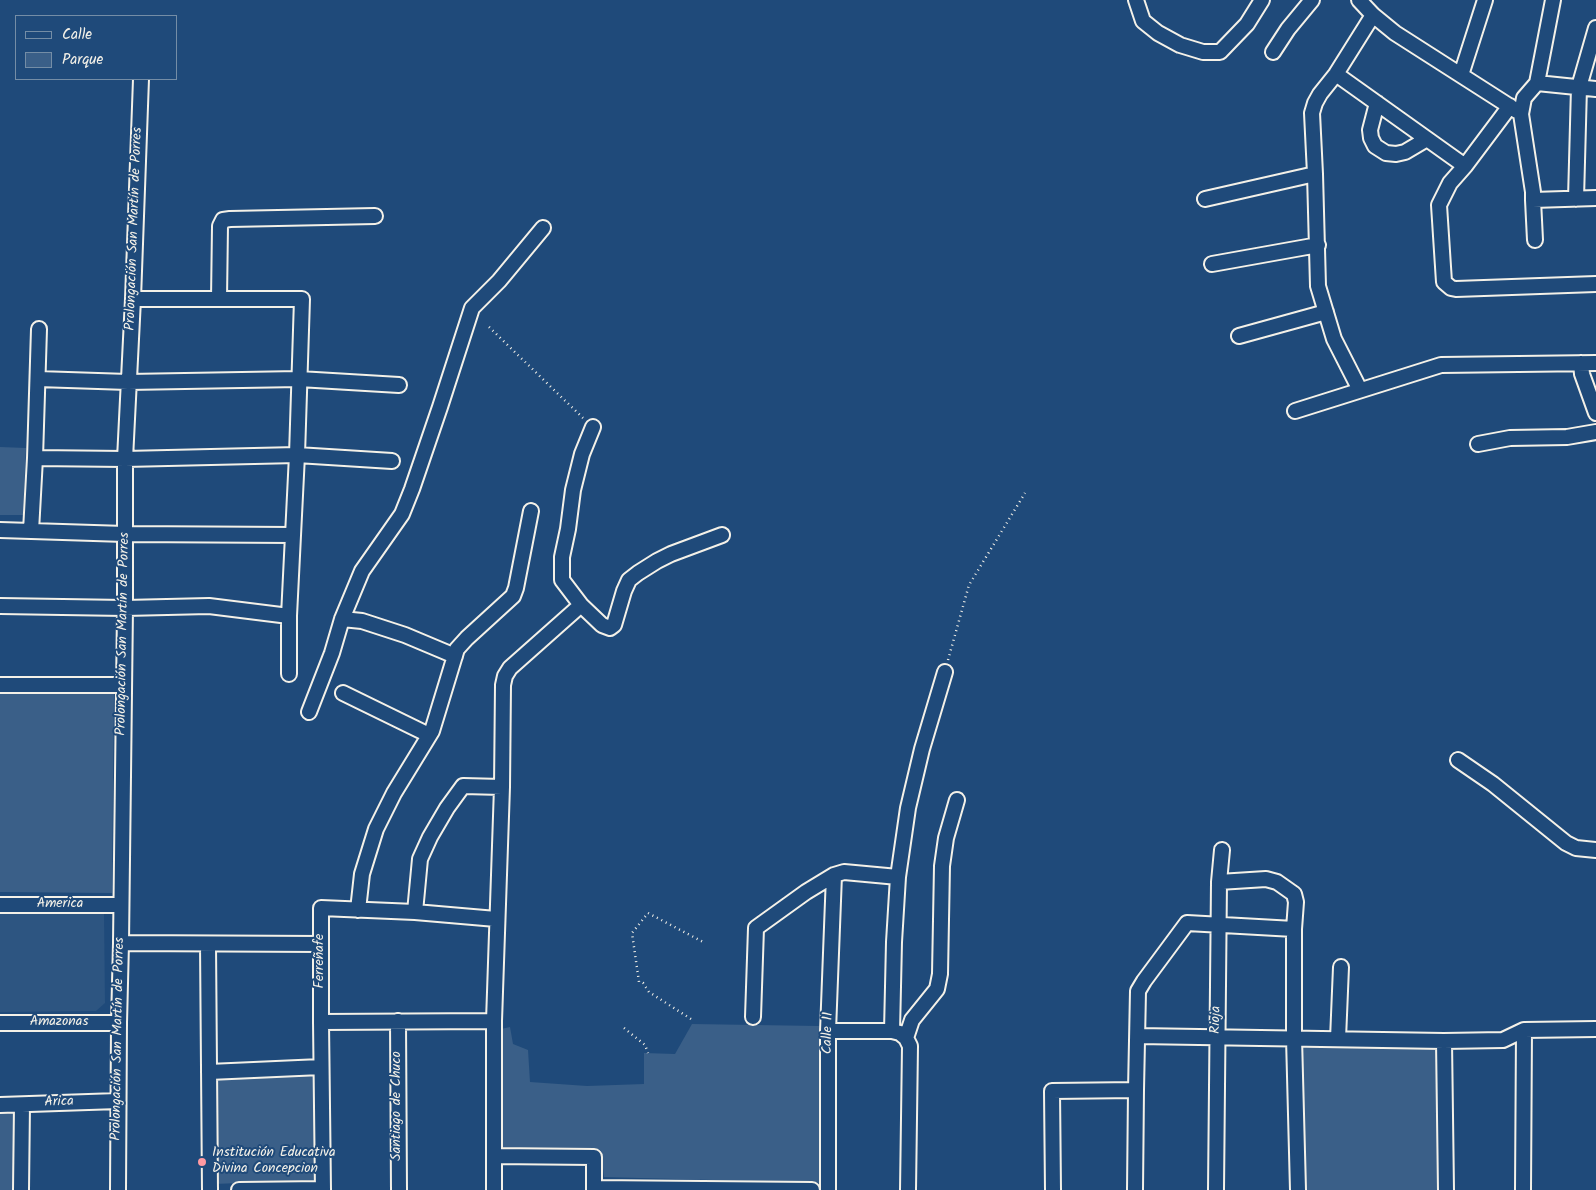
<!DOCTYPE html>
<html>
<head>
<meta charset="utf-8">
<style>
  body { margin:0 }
  #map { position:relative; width:1596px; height:1190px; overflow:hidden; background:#1f4a7a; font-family:Kalam,sans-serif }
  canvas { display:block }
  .legend { position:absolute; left:15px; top:15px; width:162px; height:65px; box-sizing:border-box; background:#1f4a7a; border:1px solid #748da6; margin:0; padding:6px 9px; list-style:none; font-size:15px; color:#f4f1e8 }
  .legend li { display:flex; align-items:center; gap:10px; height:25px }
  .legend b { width:25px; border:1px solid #748da6 }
</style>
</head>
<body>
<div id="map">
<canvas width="1596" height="1190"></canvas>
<ul class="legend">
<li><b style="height:6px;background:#1f4a7a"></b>Calle</li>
<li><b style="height:14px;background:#3a5f88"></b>Parque</li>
</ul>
</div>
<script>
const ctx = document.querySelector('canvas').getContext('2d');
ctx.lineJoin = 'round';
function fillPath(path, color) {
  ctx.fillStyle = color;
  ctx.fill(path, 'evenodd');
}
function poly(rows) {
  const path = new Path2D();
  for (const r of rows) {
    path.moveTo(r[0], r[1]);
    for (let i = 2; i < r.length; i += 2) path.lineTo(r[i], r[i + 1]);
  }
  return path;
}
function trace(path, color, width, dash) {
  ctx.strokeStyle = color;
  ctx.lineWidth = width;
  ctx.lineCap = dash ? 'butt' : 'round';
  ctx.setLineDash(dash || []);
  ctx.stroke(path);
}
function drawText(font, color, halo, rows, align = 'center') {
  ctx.font = font + ' Kalam,sans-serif';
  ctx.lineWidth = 4;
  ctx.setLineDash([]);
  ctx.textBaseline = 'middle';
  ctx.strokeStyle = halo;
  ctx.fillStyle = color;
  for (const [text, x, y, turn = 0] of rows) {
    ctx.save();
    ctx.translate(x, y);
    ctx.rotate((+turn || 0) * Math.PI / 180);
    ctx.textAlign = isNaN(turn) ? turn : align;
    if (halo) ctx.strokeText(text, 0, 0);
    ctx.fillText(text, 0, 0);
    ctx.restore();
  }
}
const built = poly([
  [0,912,104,913,105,1003,96,1011,0,1012]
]);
const green = poly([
  [0,447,26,448,23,515,0,515],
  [0,688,114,691,112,893,0,892],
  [692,1024,819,1026,820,1183,604,1177,601,1150,501,1151,501,1029,510,1027,513,1044,528,1050,530,1082,587,1086,644,1084,644,1053,675,1054],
  [1298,1042,1439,1047,1442,1190,1302,1190],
  [316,1070,317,1180,214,1184,213,1072],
  [0,1105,15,1105,16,1190,0,1190]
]);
const path = poly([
  [489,327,583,418],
  [948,660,969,585,1025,493],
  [691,1019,649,992,643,983,639,982,632,933,648,913,705,943],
  [624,1028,645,1045,648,1053]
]);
const minor = poly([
  [1136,0,1143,21,1158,33,1180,45,1203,52,1220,52,1247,24,1262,0],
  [1359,0,1373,15,1395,33,1517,111],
  [1553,0,1537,83,1524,98,1521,114,1533,192,1533,200,1596,198],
  [1273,52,1288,29,1312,0],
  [1336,74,1465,166],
  [1461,75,1485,0],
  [1537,83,1596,89],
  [1377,103,1370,130,1371,138,1375,146,1386,153,1396,154,1405,152,1427,139],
  [1510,106,1465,166,1450,183,1439,205,1444,282,1451,288,1456,289,1596,284],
  [1205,199,1315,174],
  [1576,199,1579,87,1596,28],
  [1533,200,1535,240],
  [1212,264,1318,245],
  [133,299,302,299,297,455,289,616,289,674],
  [219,299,220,226,223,220,230,219,375,216],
  [1239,336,1326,312],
  [1581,363,1582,374,1596,413],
  [38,379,128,382,299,379,399,385],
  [1360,390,1334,339,1318,286,1315,174,1312,113,1315,103,1320,94,1336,74,1373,15],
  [1295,411,1441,365,1596,363],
  [593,427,582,454,573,490,568,529,562,557,562,580,581,605,602,625,610,628,614,625,624,591,629,580,638,573,657,561,671,554,722,535],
  [1478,444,1510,438,1567,437,1596,432],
  [35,458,125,459,297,455,392,461],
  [0,530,125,534,293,535],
  [31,531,35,458,39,329],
  [0,606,125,608,209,606,289,616],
  [342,619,362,621,405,635,455,656],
  [0,685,123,685],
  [343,693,429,735],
  [309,712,332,653,342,619,362,571,402,514,412,489,440,407,472,308,499,281,543,228],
  [1458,760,1493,784,1566,843,1576,848,1596,850],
  [1219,882,1266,879,1277,882,1294,894,1296,902,1294,929,1294,1038,1298,1190],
  [0,905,121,905],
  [358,910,362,874,376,829,394,793,432,731,457,649,467,638,513,596,516,588,531,511],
  [415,912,420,859,430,837,447,808,463,786,502,787],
  [121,943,321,944],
  [208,944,210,1190],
  [753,1017,756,928,806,892,834,875,844,872,898,877],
  [398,1021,399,1190],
  [321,1022,494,1021],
  [0,1023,119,1023],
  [828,1031,892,1031,900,1033,906,1038,910,1046,908,1190],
  [892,1031,894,942,898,877,908,808,922,749,945,672],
  [1138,1036,1444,1041,1503,1040,1524,1030,1596,1029],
  [906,1038,912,1020,937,989,940,974,942,866,946,838,957,800],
  [1338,1039,1341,967],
  [1444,1041,1446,1190],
  [209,1072,321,1067],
  [0,1105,118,1101],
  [494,1156,594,1157,594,1190],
  [594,1188,812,1190],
  [21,1190,22,1105],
  [118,1190,119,1023,121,943,125,608,125,459,133,299,141,79],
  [239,1190,323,1189],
  [323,1190,321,1022,321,908,415,912,496,919],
  [494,1190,494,1021,502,787,503,685,505,676,510,668,581,605],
  [828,1190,828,1031,834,875],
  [1053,1190,1052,1091,1136,1090],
  [1135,1190,1136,1090,1138,991,1144,981,1187,923,1294,929],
  [1216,1190,1219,882,1222,850],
  [1523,1190,1524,1030]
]);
const markers = [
  [202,1162,5,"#ff9aa2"]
];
const streetNames = [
  ["Prolongación San Martín de Porres",135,229,-88],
  ["Prolongación San Martín de Porres",124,634,-89],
  ["America",60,905],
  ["Ferreñafe",321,961,-90],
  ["Rioja",1217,1020,-89],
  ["Amazonas",59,1023],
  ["Calle 11",829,1033,-89],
  ["Prolongación San Martín de Porres",119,1039,-89],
  ["Arica",59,1103,-2],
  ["Santiago de Chuco",398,1106,-90]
];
const poiNames = [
  ["Institución Educativa",212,1154],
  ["Divina Concepcion",212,1170]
];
fillPath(built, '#2d5581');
fillPath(green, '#3a5f88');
trace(minor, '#f4f1e8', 18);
trace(path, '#f4f1e8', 2.5, [1, 4]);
trace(minor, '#1f4a7a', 14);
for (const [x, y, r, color] of markers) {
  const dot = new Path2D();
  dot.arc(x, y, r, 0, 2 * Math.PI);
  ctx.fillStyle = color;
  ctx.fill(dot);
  trace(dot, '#1f4a7a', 2);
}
drawText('14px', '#f4f1e8', '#1f4a7a', streetNames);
drawText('14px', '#f4f1e8', '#1f4a7a', poiNames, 'left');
</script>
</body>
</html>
